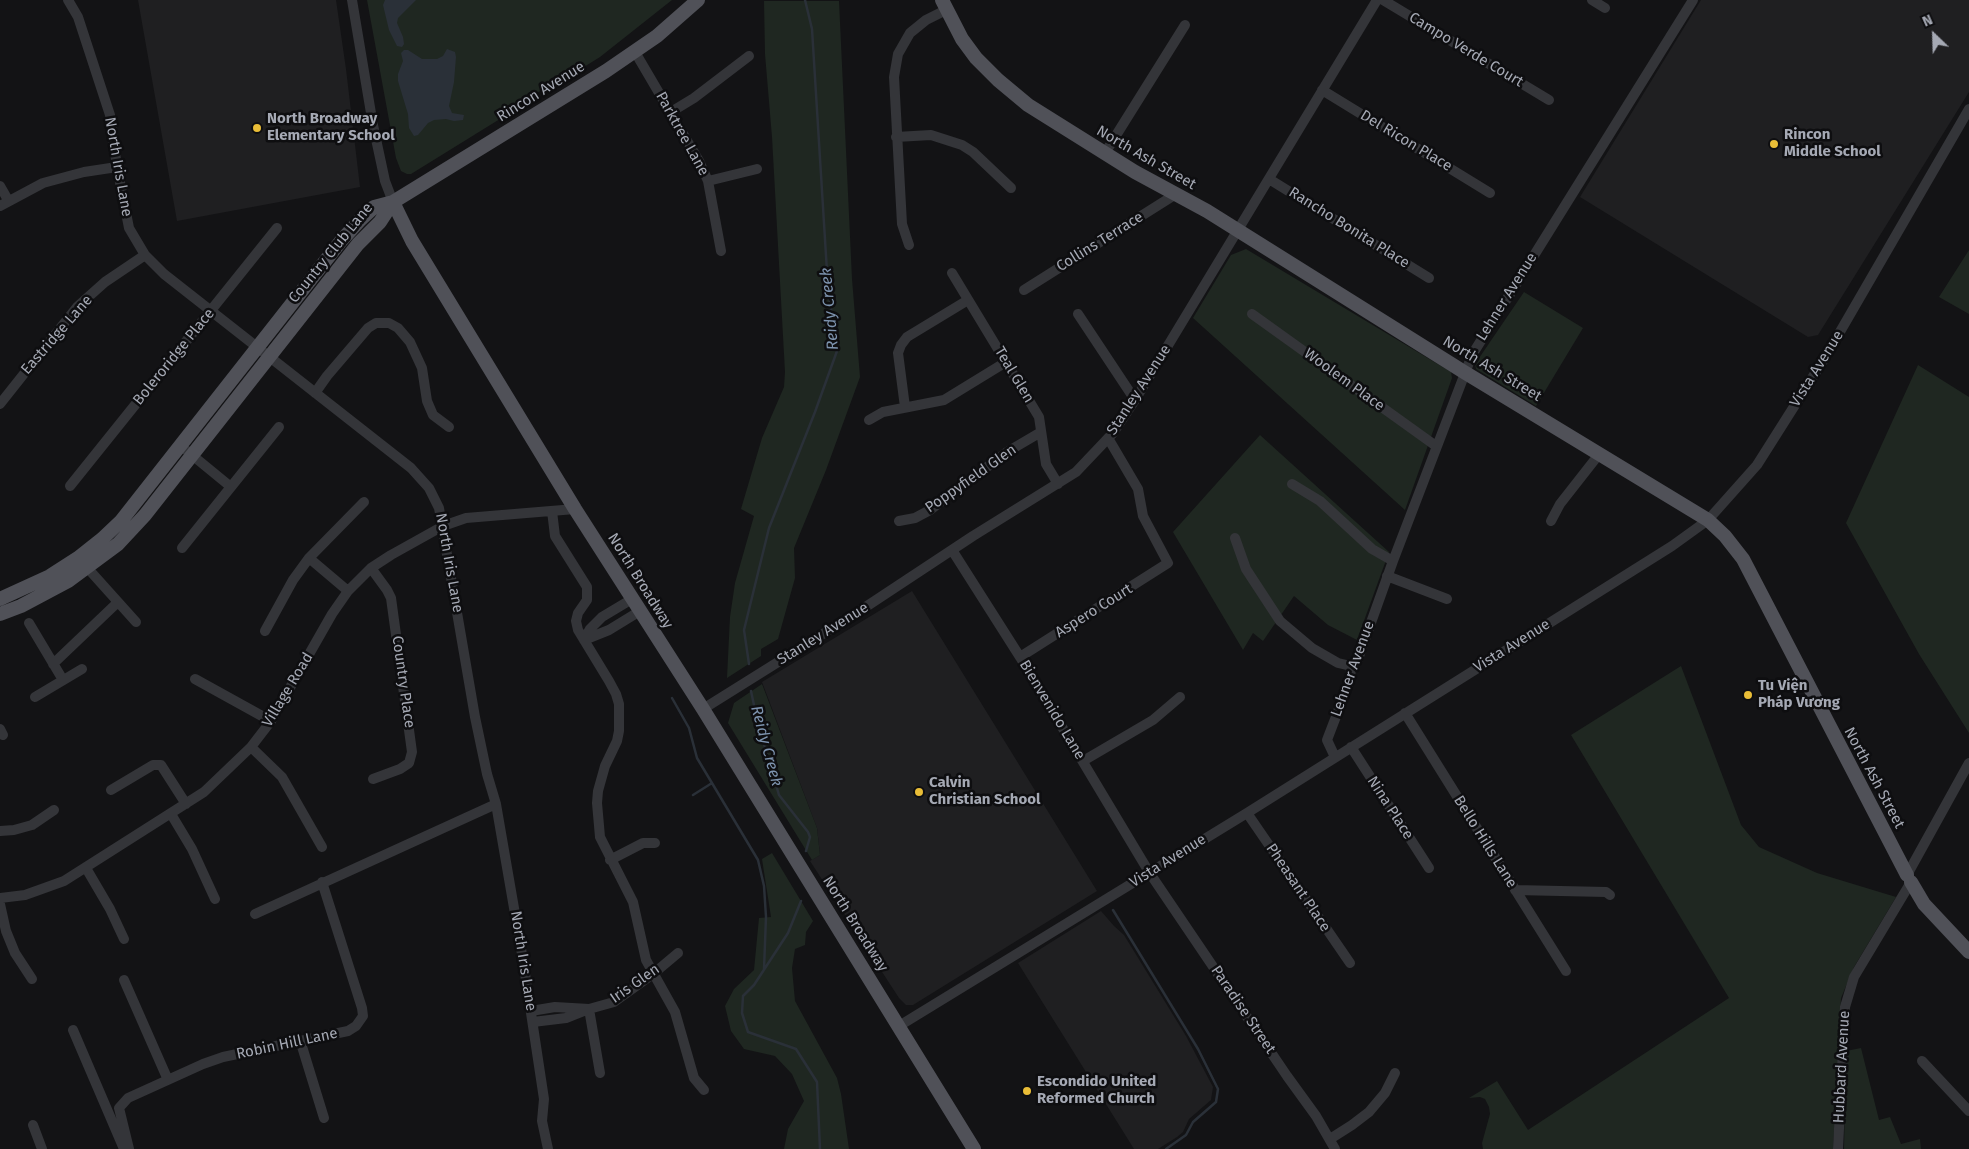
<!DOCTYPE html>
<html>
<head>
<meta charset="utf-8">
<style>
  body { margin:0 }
  #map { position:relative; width:1969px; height:1149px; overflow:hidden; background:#131315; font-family:"Fira Sans",sans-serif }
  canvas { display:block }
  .north { position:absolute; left:1909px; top:10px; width:50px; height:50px; -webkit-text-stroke:4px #0e0e10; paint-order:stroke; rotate:336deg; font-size:14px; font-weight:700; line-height:20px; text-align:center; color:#a5a9b4 }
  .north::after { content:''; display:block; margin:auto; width:18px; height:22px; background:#a5a9b4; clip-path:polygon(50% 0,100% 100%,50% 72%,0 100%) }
</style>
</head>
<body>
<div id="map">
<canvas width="1969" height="1149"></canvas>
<div class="north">N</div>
</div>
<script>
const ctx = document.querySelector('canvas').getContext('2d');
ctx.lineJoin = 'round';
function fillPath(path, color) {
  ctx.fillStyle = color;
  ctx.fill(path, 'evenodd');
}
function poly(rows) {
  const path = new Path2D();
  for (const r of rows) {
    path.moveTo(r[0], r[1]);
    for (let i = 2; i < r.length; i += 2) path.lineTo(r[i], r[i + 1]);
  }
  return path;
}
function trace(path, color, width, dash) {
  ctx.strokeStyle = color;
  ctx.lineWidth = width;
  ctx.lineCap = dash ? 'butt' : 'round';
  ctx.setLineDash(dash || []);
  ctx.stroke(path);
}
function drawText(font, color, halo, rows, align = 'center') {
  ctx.font = font + ' "Fira Sans",sans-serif';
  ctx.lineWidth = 5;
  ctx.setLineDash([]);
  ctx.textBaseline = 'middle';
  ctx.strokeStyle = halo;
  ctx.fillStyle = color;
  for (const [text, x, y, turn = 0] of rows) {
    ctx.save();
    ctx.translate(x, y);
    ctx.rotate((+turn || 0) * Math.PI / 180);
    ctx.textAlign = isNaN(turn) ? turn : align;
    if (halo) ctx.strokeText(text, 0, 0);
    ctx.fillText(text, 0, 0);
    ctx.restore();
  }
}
const built = poly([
  [138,0,336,0,346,69,360,187,177,221],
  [1701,0,1969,0,1969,92,1818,335,1808,337,1580,197],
  [912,591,1097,891,913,1005,906,1005,899,998,810,861,820,855,817,828,762,682],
  [1101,911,1114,926,1124,935,1186,1036,1213,1087,1211,1100,1189,1119,1183,1132,1177,1137,1158,1149,1134,1149,1018,963]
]);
const green = poly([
  [367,0,672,0,600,57,571,75,562,77,537,93,529,101,411,174,407,174,401,171,396,158],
  [764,1,839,1,852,279,860,377,826,470,794,548,795,578,778,639,761,649,761,656,727,678,730,617,735,583,754,516,741,509,762,438,784,387,785,372,772,137,765,54],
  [1246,249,1451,372,1452,378,1405,510,1193,318,1231,255],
  [1969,250,1969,314,1939,297],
  [1524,292,1583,328,1536,406,1476,369,1475,364],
  [1918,365,1969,397,1969,733,1919,654,1846,523],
  [1260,435,1389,552,1357,640,1328,625,1294,596,1263,641,1253,633,1243,650,1173,532],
  [1681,666,1741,825,1759,847,1817,873,1896,897,1854,967,1841,998,1833,1149,1483,1149,1482,1143,1490,1114,1489,1107,1485,1099,1480,1097,1469,1098,1497,1081,1528,1130,1729,998,1571,735],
  [762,684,817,828,820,855,812,860,728,723,734,703],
  [772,853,813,921,806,932,805,945,795,949,792,968,795,1001,837,1078,841,1094,849,1149,784,1149,788,1129,804,1101,792,1074,775,1056,744,1049,731,1031,725,1006,734,989,754,970,759,918,771,917,762,859],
  [1861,1048,1879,1120,1890,1117,1901,1144,1920,1139,1921,1149,1844,1149,1846,1051]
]);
const water = poly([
  [385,0,416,0,398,18,397,23,403,37,404,44,402,47,397,46,389,30,383,5],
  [447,49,455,52,456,57,454,82,449,106,452,113,464,115,463,120,454,121,446,119,434,120,428,123,418,135,414,136,409,128,408,114,398,81,398,74,403,61,401,53,404,50,408,50,422,59,437,59,443,56]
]);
const stream = poly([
  [749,664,744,630,769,528,815,412,837,351,828,288,812,29,805,0],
  [751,691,758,724,779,795,808,832,810,837,806,851],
  [672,698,689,728,697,758,758,860,764,886,766,917,764,969],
  [693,795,712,783],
  [801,901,788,933,754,985,743,996,742,1013,748,1032,796,1049,817,1082,820,1149],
  [1113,910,1198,1049,1218,1089,1216,1102,1193,1122,1186,1135,1166,1149]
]);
const minor = poly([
  [68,0,78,17,110,115,117,167,129,228,145,255,164,274,411,468,429,488,439,508,475,717,487,774,496,804,523,960,544,1099,542,1121,548,1149],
  [352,0,373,125,385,181,393,202],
  [1383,0,1549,100],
  [1592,0,1605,8],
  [635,52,699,161,708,181,721,251],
  [1322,90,1490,193],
  [671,112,694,98,749,56],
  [896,137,931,135,962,145,973,152,1011,188],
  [1105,153,1185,25],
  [1269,179,1429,278],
  [708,181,757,169],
  [0,186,8,200],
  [0,206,43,183,84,172,117,167],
  [909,245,902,224,894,77,898,54,910,33,926,20,946,10],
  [952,273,1039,417,1046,464,1058,484],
  [1024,290,1176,194],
  [1078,314,1135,400],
  [1252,314,1436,446],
  [315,393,327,376,368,328,376,323,389,323,398,328,410,342,422,368,427,401,433,415,449,427],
  [0,404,77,307,105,282,145,255],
  [905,407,898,353,901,345,907,337,968,300],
  [869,420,883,412,944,400,1006,362],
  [181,446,231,487],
  [1292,484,1320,501,1372,549,1393,561],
  [70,486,277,228],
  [552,511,555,536,587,587,587,600,578,613,576,621,578,630,609,681,616,694,619,704,619,731,617,741,605,766,598,791,597,803,600,837,633,902,646,960,675,1012,694,1078,704,1090],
  [899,521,915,518,930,510,1007,452,1041,432],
  [1551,521,1560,504,1600,453],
  [1235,538,1246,569,1280,621,1312,648,1338,663,1351,666],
  [182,548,279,427],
  [952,550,1020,657,1149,872,1287,1076,1316,1116,1335,1149],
  [309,558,348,591],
  [83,563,136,622],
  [371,568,387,590,391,598,412,752,409,763,400,769,373,779],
  [1387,576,1447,599],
  [29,623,63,680],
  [265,631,293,580,309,558,364,502],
  [584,640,590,629,602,617,632,599],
  [584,640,609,630,640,611],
  [1020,657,1168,563,1143,516,1138,489,1108,438],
  [53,664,118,602],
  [195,679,271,721],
  [35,697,82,669],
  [703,709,858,612,973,536,1076,472,1113,433,1135,400,1377,0],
  [1405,713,1566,971],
  [0,729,3,735],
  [251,747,282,777,322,847],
  [1351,747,1429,868],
  [1335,757,1327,740,1350,680,1351,666,1358,659,1393,561,1472,355,1693,0],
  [1083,761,1153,720,1180,697],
  [111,790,153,765,161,765,186,804],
  [1247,813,1350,963],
  [171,814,192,849,215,899],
  [0,831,14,830,32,825,54,810],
  [610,860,643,843,655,843],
  [86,868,110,909,124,939],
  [1515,890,1606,892,1610,895],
  [0,898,25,895,64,881,204,792,251,747,271,721,332,614,348,591,371,568,391,555,443,526,466,518,575,509],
  [0,904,6,931,15,953,32,979],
  [255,914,496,804],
  [124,980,168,1080],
  [589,1009,600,1073],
  [531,1011,555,1007,589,1009,614,1002,653,974,678,953],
  [533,1022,566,1018,586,1010],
  [899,1026,1247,813,1672,546,1708,520,1757,465,1826,356,1969,109],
  [73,1030,124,1149],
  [300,1040,324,1118],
  [1922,1061,1969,1111],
  [33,1125,42,1149],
  [1330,1139,1352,1125,1369,1112,1385,1093,1395,1073],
  [129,1149,119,1108,128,1098,203,1064,223,1057,348,1031,356,1026,363,1016,362,1008,322,882],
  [1838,1149,1845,1007,1854,977,1911,882,1907,875,1969,763]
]);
const major = poly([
  [942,0,962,39,976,58,998,80,1028,105,1135,172,1207,211,1464,372,1708,520,1725,536,1743,559,1907,875],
  [393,202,412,241,575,509,703,709,974,1149],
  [0,599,50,576,78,558,102,539,121,521,341,241,360,220,374,207,393,202,606,71,657,36,698,0],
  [0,614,21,606,68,581,118,544,145,515,358,244,380,222,393,202],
  [1911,882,1924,904,1969,952]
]);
const markers = [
  [257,128,5,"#e9bd37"],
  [1774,144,5,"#e9bd37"],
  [1748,695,5,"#e9bd37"],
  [919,792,5,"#e9bd37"],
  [1027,1091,5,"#e9bd37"]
];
const streetNames = [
  ["Campo Verde Court",1466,50,31],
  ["Rincon Avenue",541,92,-32],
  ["Parktree Lane",682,134,61],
  ["Del Ricon Place",1406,141,31],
  ["North Ash Street",1146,158,30],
  ["North Iris Lane",118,167,80],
  ["Rancho Bonita Place",1349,228,32],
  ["Collins Terrace",1100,242,-32],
  ["Country Club Lane",331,253,-51],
  ["Lehner Avenue",1507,297,-58],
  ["Eastridge Lane",57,335,-49],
  ["Boleroridge Place",174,357,-51],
  ["North Ash Street",1492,369,31],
  ["Vista Avenue",1817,369,-58],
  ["Teal Glen",1014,375,59],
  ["Woolem Place",1344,380,36],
  ["Stanley Avenue",1139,390,-57],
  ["Poppyfield Glen",971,479,-35],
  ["North Iris Lane",449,563,80],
  ["North Broadway",640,581,58],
  ["Aspero Court",1094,611,-32],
  ["Stanley Avenue",823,634,-32],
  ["Vista Avenue",1512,646,-32],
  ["Lehner Avenue",1353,669,-70],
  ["Country Place",403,682,82],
  ["Village Road",288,690,-59],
  ["Bienvenido Lane",1052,710,59],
  ["North Ash Street",1874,778,62],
  ["Nina Place",1390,808,57],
  ["Bello Hills Lane",1485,842,58],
  ["Vista Avenue",1168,861,-32],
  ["Pheasant Place",1298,888,56],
  ["North Broadway",855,924,58],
  ["North Iris Lane",523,961,81],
  ["Iris Glen",635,984,-35],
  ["Paradise Street",1243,1010,56],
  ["Robin Hill Lane",287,1044,-12],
  ["Hubbard Avenue",1842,1067,-87]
];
const poiNames = [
  ["North Broadway",267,119],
  ["Elementary School",267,136],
  ["Rincon",1784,135],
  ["Middle School",1784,152],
  ["Tu Viện",1758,686],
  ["Pháp Vương",1758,703],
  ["Calvin",929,783],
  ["Christian School",929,800],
  ["Escondido United",1037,1082],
  ["Reformed Church",1037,1099]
];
const waterNames = [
  ["Reidy Creek",830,309,-95],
  ["Reidy Creek",766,746,75]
];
fillPath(built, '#1f1f21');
fillPath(green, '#1f2721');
fillPath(water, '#2a3038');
trace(stream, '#2a3038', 2.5);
trace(minor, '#343539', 10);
trace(major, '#505158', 14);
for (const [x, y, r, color] of markers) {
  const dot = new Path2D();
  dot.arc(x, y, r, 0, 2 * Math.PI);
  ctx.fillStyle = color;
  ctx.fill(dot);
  trace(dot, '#0e0e10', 2);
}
drawText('15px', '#a5a9b4', '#0e0e10', streetNames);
drawText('bold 15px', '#a5a9b4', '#0e0e10', poiNames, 'left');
drawText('italic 16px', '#7d93ae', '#0e0e10', waterNames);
</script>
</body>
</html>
